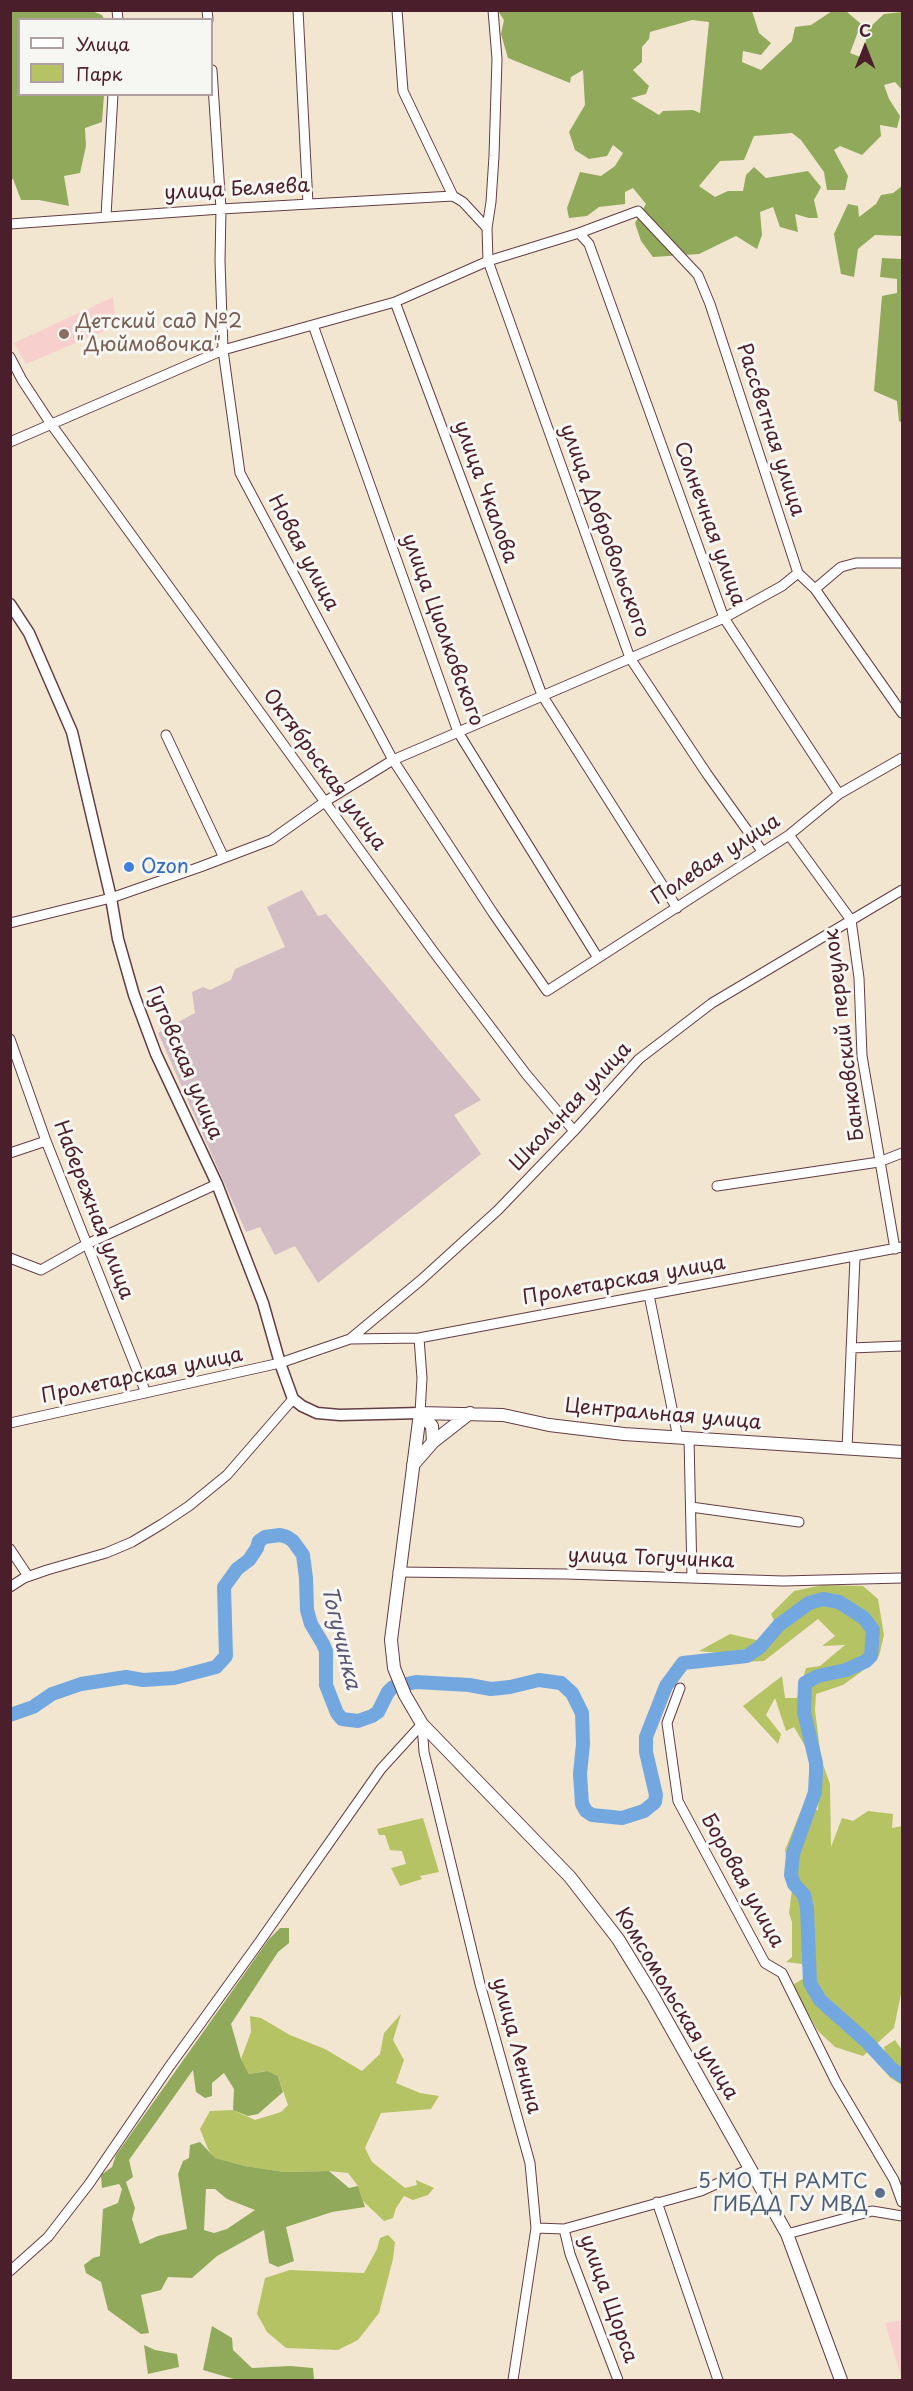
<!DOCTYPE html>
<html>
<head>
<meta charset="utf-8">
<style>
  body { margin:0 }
  #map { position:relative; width:913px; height:2391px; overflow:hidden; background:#f2e6d1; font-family:"Playpen Sans",sans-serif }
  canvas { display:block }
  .frame { position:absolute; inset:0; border:12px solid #4a1f2b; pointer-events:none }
  .legend { position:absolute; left:18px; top:18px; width:195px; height:78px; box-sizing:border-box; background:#f6f6f2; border:2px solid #b1a0a2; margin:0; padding:8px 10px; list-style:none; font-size:18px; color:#4a1f2b }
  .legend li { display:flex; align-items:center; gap:12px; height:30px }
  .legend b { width:30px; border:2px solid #b1a0a2 }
  .north { position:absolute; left:835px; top:18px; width:60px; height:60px; -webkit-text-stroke:4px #f6f6f2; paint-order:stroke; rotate:0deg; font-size:16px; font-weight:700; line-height:24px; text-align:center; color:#4a1f2b }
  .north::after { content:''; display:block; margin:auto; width:21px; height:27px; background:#4a1f2b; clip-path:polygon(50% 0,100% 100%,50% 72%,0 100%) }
</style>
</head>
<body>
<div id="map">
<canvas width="913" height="2391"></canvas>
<div class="frame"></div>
<ul class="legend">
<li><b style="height:8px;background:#fff"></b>Улица</li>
<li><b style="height:16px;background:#b6c365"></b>Парк</li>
</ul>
<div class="north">С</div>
</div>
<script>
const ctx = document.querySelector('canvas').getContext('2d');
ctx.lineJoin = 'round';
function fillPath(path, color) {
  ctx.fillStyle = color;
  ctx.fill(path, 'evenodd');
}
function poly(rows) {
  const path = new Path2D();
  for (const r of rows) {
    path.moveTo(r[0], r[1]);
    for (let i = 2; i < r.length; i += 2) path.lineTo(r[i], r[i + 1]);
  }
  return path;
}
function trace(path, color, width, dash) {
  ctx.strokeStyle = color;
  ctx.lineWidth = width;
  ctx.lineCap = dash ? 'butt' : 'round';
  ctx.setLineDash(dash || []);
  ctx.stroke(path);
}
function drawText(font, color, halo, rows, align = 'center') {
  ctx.font = font + ' "Playpen Sans",sans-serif';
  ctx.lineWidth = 6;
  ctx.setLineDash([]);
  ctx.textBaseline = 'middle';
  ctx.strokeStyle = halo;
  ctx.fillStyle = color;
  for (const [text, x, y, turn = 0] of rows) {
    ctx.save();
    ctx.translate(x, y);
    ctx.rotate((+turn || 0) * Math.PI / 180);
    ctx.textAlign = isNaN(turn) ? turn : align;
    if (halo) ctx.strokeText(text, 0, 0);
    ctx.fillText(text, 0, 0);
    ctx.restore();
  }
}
const built = poly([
  [113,297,116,326,26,364,14,343],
  [902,2320,902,2380,885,2323]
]);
const industrial = poly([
  [302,890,318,916,326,914,481,1100,454,1115,481,1154,318,1283,295,1246,275,1255,260,1227,246,1232,158,1033,195,1013,192,992,203,987,210,990,231,980,235,969,285,947,267,907]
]);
const green = poly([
  [823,1585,863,1586,878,1599,884,1635,879,1656,861,1672,843,1685,816,1694,815,1710,821,1759,830,1784,831,1847,842,1818,853,1821,868,1811,893,1814,892,1828,902,1826,902,1989,894,2028,863,2056,835,2047,818,2031,797,1995,794,1984,806,1977,802,1964,786,1962,792,1957,792,1922,789,1913,792,1890,785,1850,802,1808,818,1810,820,1772,794,1727,786,1731,775,1698,766,1715,781,1734,778,1744,743,1706,782,1676,785,1698,797,1698,806,1668,820,1666,845,1645,822,1646,835,1636,818,1619,764,1661,740,1662,760,1651,752,1648,719,1653,699,1651,730,1634,765,1642,775,1623,771,1614,794,1591],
  [423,1818,439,1872,420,1876,422,1879,400,1886,391,1868,406,1864,402,1851,390,1850,385,1835,379,1835,377,1829],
  [401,2014,393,2040,404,2060,396,2083,420,2093,439,2096,431,2109,381,2113,365,2148,372,2162,405,2188,417,2185,416,2180,434,2188,428,2195,413,2200,404,2196,396,2208,393,2218,384,2221,363,2201,358,2186,348,2173,329,2171,284,2172,245,2166,214,2158,208,2149,200,2129,210,2111,233,2110,255,2120,281,2112,288,2105,278,2076,266,2071,249,2074,241,2059,251,2032,250,2016,261,2018,290,2035,325,2049,362,2071,380,2054,384,2033],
  [895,2040,902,2050,902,2085,889,2077,884,2047],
  [388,2235,395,2242,393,2259,379,2313,358,2340,338,2350,286,2348,267,2332,257,2314,265,2278,290,2270,364,2273,377,2249,380,2238]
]);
const forest = poly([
  [10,11,92,11,102,15,104,19,20,20,20,94,104,95,102,122,85,128,86,146,80,173,64,176,69,206,39,200,21,200,13,179,11,179],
  [498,11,752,11,759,33,771,43,761,55,743,51,742,62,761,70,792,41,795,27,811,25,832,11,846,11,861,24,850,53,863,58,868,29,884,14,902,12,902,90,895,82,884,85,889,99,900,116,897,128,880,125,881,136,862,155,840,146,834,150,848,176,845,190,827,190,824,172,801,140,792,133,754,136,744,160,720,161,699,186,715,197,728,191,743,191,746,175,754,167,766,178,808,171,821,187,814,200,818,218,809,218,795,214,798,232,780,227,773,207,760,212,762,235,757,249,736,236,699,254,653,257,641,241,635,223,646,204,633,188,625,192,625,204,599,207,587,216,569,218,567,208,580,172,601,176,615,166,623,153,613,145,607,156,589,159,575,150,569,132,585,105,583,70,571,77,570,83,508,58,501,34,504,20],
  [692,20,709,22,700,113,693,110,663,111,659,115,631,98,646,94,649,86,633,70,642,62,642,47,649,39,650,32],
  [902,186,902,236,875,235,858,249,854,277,841,274,834,234,848,204,858,206,859,217,876,204,881,195,893,193],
  [882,258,902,259,902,423,899,421,897,401,874,391,882,296,897,293,897,279,880,277],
  [280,1928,289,1928,289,1943,278,1952,231,2024,241,2059,249,2074,267,2071,278,2076,283,2092,258,2114,248,2116,233,2110,234,2089,224,2073,212,2083,212,2096,205,2098,196,2092,193,2070,129,2160,133,2177,126,2182,135,2208,132,2219,140,2244,158,2236,187,2229,178,2174,183,2161,189,2158,190,2145,200,2142,215,2158,245,2166,284,2172,329,2171,349,2188,358,2186,365,2207,332,2212,286,2227,294,2261,278,2267,269,2263,264,2230,217,2256,192,2278,168,2277,161,2290,141,2295,149,2333,141,2334,108,2310,101,2282,86,2273,84,2265,93,2258,100,2256,103,2209,118,2203,122,2189,119,2184,102,2188,101,2175,112,2167,116,2155,269,1939],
  [206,2189,215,2189,227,2199,255,2210,227,2229,214,2233,204,2230],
  [212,2326,232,2338,233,2350,252,2368,290,2366,313,2368,314,2380,237,2380,203,2370],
  [144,2345,155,2350,177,2354,179,2367,148,2374]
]);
const river = poly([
  [10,1715,33,1707,52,1694,81,1684,126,1677,143,1680,174,1678,216,1667,226,1656,224,1587,237,1569,249,1560,257,1548,259,1541,265,1537,280,1535,287,1537,293,1541,303,1555,306,1578,307,1610,311,1624,323,1644,326,1651,326,1685,337,1713,342,1719,358,1721,372,1716,378,1712,388,1692,393,1687,416,1682,469,1685,491,1689,510,1687,539,1680,561,1683,572,1693,582,1713,583,1744,580,1774,582,1804,586,1811,592,1815,622,1818,644,1811,655,1802,656,1795,646,1752,646,1737,666,1686,683,1663,747,1656,760,1647,779,1625,809,1603,823,1599,839,1602,864,1618,873,1630,871,1656,866,1661,846,1670,818,1676,805,1683,804,1712,816,1763,816,1772,815,1792,793,1854,791,1875,794,1884,804,1895,807,1908,810,1983,820,2000,866,2041,892,2069,902,2076]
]);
const minor = poly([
  [117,10,118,20],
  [207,10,208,20],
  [298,10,308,204],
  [397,10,403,91,453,196],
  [212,70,221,209,220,261,223,350,240,473,393,760,493,913,547,991,789,835,839,794,902,758],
  [106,216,113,94],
  [10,224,221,209,453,196,463,202,487,228,488,261,630,658,707,774,762,851],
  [487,228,491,202,494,156,497,59,493,10],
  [579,233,638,211,698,275,710,304,798,573,815,589,902,713],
  [395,302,542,695,677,908],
  [313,325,458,732,598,958],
  [10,357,22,380,51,424,433,951,526,1074,574,1131],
  [10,442,223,350,395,302,488,261,579,233,589,244,724,618,839,794],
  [815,589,841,567,856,563,902,563],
  [166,735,224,858],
  [789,835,851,920,859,978,862,1056,895,1249],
  [10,923,111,898,200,867,271,840,326,801,393,760,724,618,782,586,798,573],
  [10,1039,46,1141,146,1393],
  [10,1153,46,1141],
  [717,1186,879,1162,902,1153],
  [10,1258,41,1270,87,1244,217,1184],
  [649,1295,678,1438],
  [419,1338,422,1378,420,1413],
  [350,1339,419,1338,902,1247],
  [851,1348,902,1346],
  [10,1423,280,1363,350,1339,421,1280,498,1210,574,1131,639,1059,712,1003,902,890],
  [689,1438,692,1577],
  [847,1449,855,1257],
  [691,1507,799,1522],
  [10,1549,28,1576],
  [398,1572,566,1574,783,1581,902,1578],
  [10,1587,24,1578,47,1570,106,1553,132,1542,162,1524,189,1506,227,1475,293,1399],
  [680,1688,667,1723,678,1801,765,1963,782,1973,836,2082,894,2180,902,2202],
  [422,1724,424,1752,480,1984,530,2163,536,2228,513,2380],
  [657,2202,718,2380],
  [536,2228,564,2229,701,2191,749,2169],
  [564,2229,570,2254,618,2380],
  [787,2234,872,2211,902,2216],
  [10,2271,48,2237,89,2184,169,2067,258,1944,381,1769,422,1724]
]);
const tertiary = poly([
  [10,604,29,633,72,732,111,898,118,939,134,995,156,1054,217,1184,263,1303,280,1363,293,1399,302,1406,317,1413,340,1415,420,1413]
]);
const secondary = poly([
  [420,1413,391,1640,394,1668,405,1695,422,1724,570,1877,618,1939,653,1996,787,2234,841,2380],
  [420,1413,503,1415,549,1425,624,1434,902,1452],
  [420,1413,432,1426,433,1442],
  [413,1465,433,1442,470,1413]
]);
const markers = [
  [64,334,6,"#8d6e63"],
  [129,867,6,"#3f7fe0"],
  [880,2193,6,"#5c6f8a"]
];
const streetNames = [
  ["улица Беляева",237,190,-3],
  ["Рассветная улица",770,430,72],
  ["улица Чкалова",485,492,70],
  ["Солнечная улица",709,524,70],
  ["улица Добровольского",604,531,70],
  ["Новая улица",303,553,62],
  ["улица Циолковского",442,630,70],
  ["Октябрьская улица",324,770,54],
  ["Полевая улица",716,860,-33],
  ["Банковский переулок",845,1035,-97],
  ["Гутовская улица",184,1063,67],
  ["Школьная улица",571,1107,-47],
  ["Набережная улица",93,1210,69],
  ["Пролетарская улица",624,1281,-10],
  ["Пролетарская улица",142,1376,-12],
  ["Центральная улица",663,1415,5],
  ["улица Тогучинка",651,1559,2],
  ["Боровая улица",742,1881,61],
  ["Комсомольская улица",676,2004,59],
  ["улица Ленина",516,2046,75],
  ["улица Щорса",608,2299,70]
];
const educationNames = [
  ["Детский сад №2",76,322],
  ["\"Дюймовочка\"",76,345]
];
const shopNames = [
  ["Ozon",141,867]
];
const serviceNames = [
  ["5 МО ТН РАМТС",868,2182],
  ["ГИБДД ГУ МВД",868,2205]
];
const waterNames = [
  ["Тогучинка",340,1638,76]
];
fillPath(built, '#f7d0ce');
fillPath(industrial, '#d2bec4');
fillPath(green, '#b6c365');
fillPath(forest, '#90a95a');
trace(river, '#73a7e0', 14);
trace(minor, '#633d44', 11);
trace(tertiary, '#633d44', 13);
trace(secondary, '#633d44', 14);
trace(minor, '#fff', 9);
trace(tertiary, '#fff', 10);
trace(secondary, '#fff', 12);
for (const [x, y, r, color] of markers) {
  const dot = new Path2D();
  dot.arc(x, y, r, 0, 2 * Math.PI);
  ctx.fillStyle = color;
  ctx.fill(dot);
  trace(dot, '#f6f6f2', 2);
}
drawText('20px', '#4a1f2b', '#f6f6f2', streetNames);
drawText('20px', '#785e54', '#f6f6f2', educationNames, 'left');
drawText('20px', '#366cbe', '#f6f6f2', shopNames, 'left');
drawText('20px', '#4e5e75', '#f6f6f2', serviceNames, 'right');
drawText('italic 21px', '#5a5573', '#f6f6f2', waterNames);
</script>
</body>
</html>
